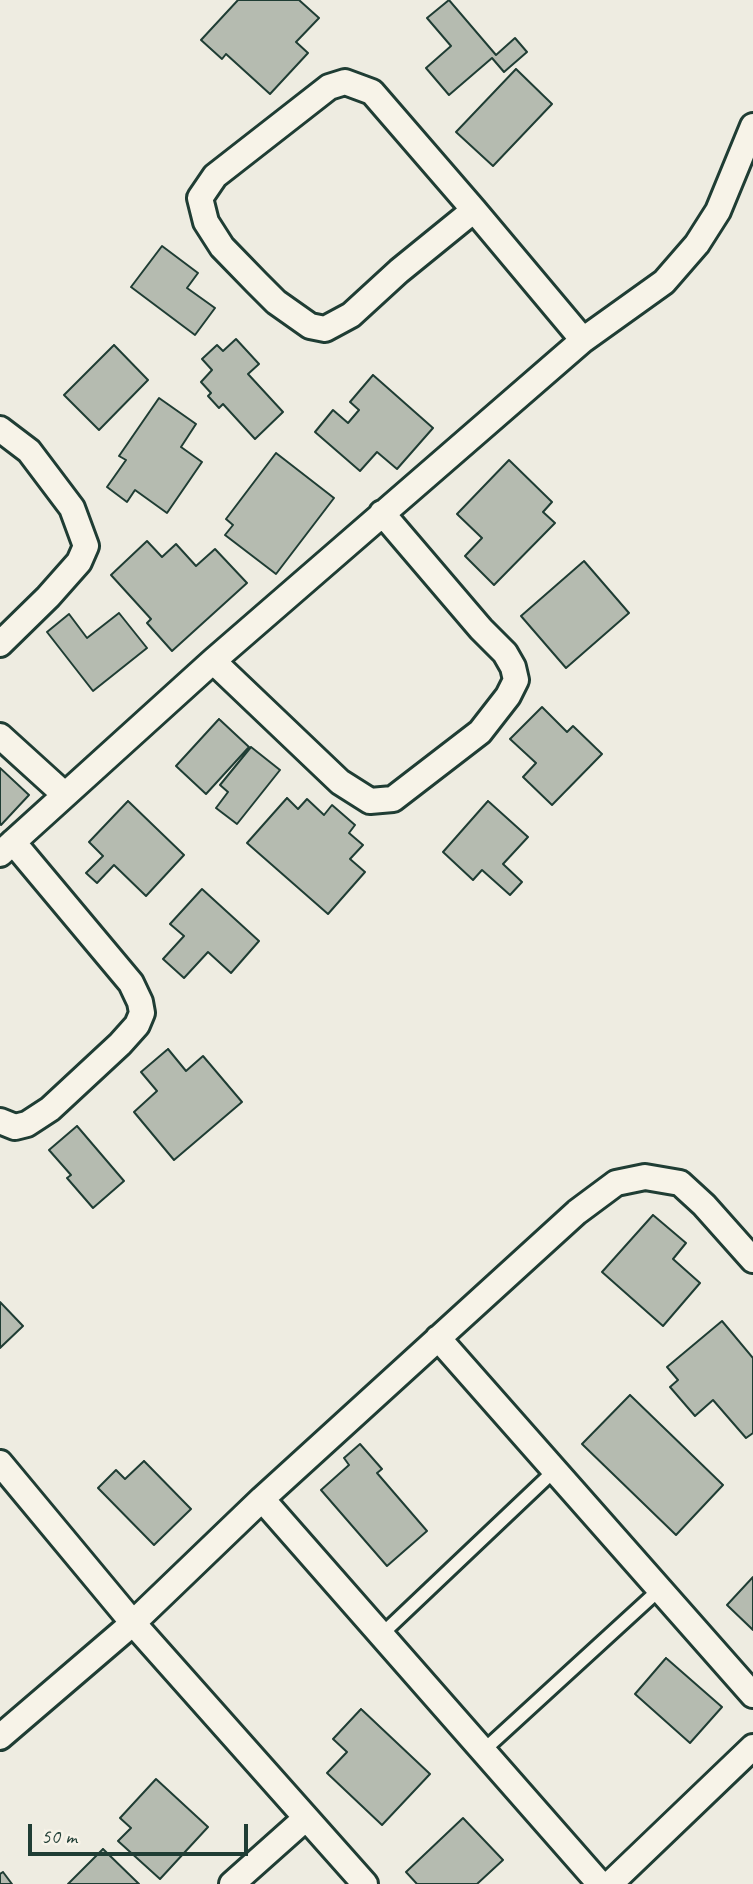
<!DOCTYPE html>
<html>
<head>
<meta charset="utf-8">
<style>
  body { margin:0 }
  #map { position:relative; width:753px; height:1884px; overflow:hidden; background:#eeece1; font-family:Caveat,sans-serif }
  canvas { display:block }
  .scale { position:absolute; left:28px; top:1824px; width:220px; height:32px; box-sizing:border-box; border:4px solid #1f3d34; border-top:0; padding-left:9px; font-size:21px; line-height:24px; white-space:nowrap; color:#1f3d34; -webkit-text-stroke:5px #f7f3e8; paint-order:stroke }
</style>
</head>
<body>
<div id="map">
<canvas width="753" height="1884"></canvas>
<div class="scale">50 m</div>
</div>
<script>
const ctx = document.querySelector('canvas').getContext('2d');
ctx.lineJoin = 'round';
function fillPath(path, color) {
  ctx.fillStyle = color;
  ctx.fill(path, 'evenodd');
}
function poly(rows) {
  const path = new Path2D();
  for (const r of rows) {
    path.moveTo(r[0], r[1]);
    for (let i = 2; i < r.length; i += 2) path.lineTo(r[i], r[i + 1]);
  }
  return path;
}
function trace(path, color, width, dash) {
  ctx.strokeStyle = color;
  ctx.lineWidth = width;
  ctx.lineCap = dash ? 'butt' : 'round';
  ctx.setLineDash(dash || []);
  ctx.stroke(path);
}
const building = poly([
  [238,0,299,0,319,18,296,42,308,53,270,94,226,54,222,59,201,40,238,0],
  [449,0,496,55,515,38,527,52,504,72,492,58,449,95,426,68,451,46,427,18,449,0],
  [516,69,552,104,493,166,456,132,516,69],
  [162,246,198,273,187,288,215,308,195,335,131,287,162,246],
  [236,339,259,364,248,374,283,412,255,439,223,404,219,408,208,396,211,393,201,382,212,370,202,359,217,345,223,351,236,339],
  [114,345,148,380,99,430,64,395,114,345],
  [373,375,433,428,397,469,377,452,360,471,315,432,333,410,348,423,359,410,350,402,373,375],
  [159,398,196,424,181,447,202,462,167,513,135,490,127,502,107,487,126,460,119,456,159,398],
  [276,453,334,498,276,574,225,535,233,525,226,519,276,453],
  [509,460,552,502,543,512,555,523,494,585,465,556,482,538,457,514,509,460],
  [147,541,162,557,176,544,196,566,215,549,247,583,172,651,147,623,151,619,111,575,147,541],
  [584,561,629,613,566,668,521,616,584,561],
  [119,613,147,648,93,691,47,632,69,614,87,638,119,613],
  [542,707,567,732,573,726,602,754,552,805,523,777,536,763,510,739,542,707],
  [219,719,249,747,206,794,176,766,219,719],
  [251,747,280,770,237,824,216,808,228,792,220,785,251,747],
  [0,768,29,795,1,825,0,823,0,768],
  [287,798,298,809,307,799,324,815,332,805,355,825,349,833,363,845,350,859,365,872,328,914,247,843,287,798],
  [128,801,184,855,146,896,114,865,97,883,86,873,103,856,89,842,128,801],
  [488,801,528,837,503,864,522,882,510,895,482,870,473,880,443,852,488,801],
  [202,889,259,941,231,973,208,952,184,978,163,959,184,936,170,924,202,889],
  [168,1049,186,1071,203,1056,242,1102,174,1160,134,1112,157,1091,141,1072,168,1049],
  [77,1126,124,1181,93,1208,67,1178,71,1175,49,1150,77,1126],
  [653,1215,686,1243,673,1259,700,1283,663,1326,602,1272,653,1215],
  [0,1302,23,1326,0,1348,0,1302],
  [722,1321,753,1358,753,1433,746,1438,713,1400,695,1416,670,1387,678,1380,667,1367,722,1321],
  [630,1395,723,1485,676,1535,582,1444,630,1395],
  [360,1444,382,1469,377,1473,427,1531,387,1566,321,1490,349,1465,344,1458,360,1444],
  [144,1461,191,1509,154,1545,98,1488,116,1470,125,1479,144,1461],
  [753,1577,753,1630,727,1605,753,1577],
  [666,1658,722,1707,690,1743,635,1694,666,1658],
  [361,1709,430,1774,382,1825,327,1773,347,1752,333,1739,361,1709],
  [156,1779,208,1827,160,1879,118,1841,131,1828,120,1818,156,1779],
  [463,1818,503,1860,477,1884,417,1884,406,1872,463,1818],
  [103,1849,139,1884,68,1884,103,1849],
  [3,1872,12,1884,0,1884,0,1874,3,1872]
]);
const service = poly([
  [381,1635,555,1470],
  [484,1750,660,1589]
]);
const minor = poly([
  [474,210,399,271,351,315,325,329,310,326,276,302,257,283,222,247,206,222,200,198,215,176,329,87,345,82,372,92,474,210,583,340],
  [0,429,29,451,72,508,86,546,79,562,48,597,0,644],
  [213,661,340,782,370,801,393,799,480,732,508,696,516,680,513,667,505,653,481,629,382,513],
  [0,736,65,795],
  [0,854,213,661,583,340,664,282,697,244,718,211,753,126],
  [0,1121,15,1127,27,1124,50,1109,120,1044,137,1025,142,1013,140,1002,131,983,13,842],
  [438,1338,753,1695],
  [0,1463,133,1623,365,1884],
  [262,1499,600,1884],
  [0,1737,133,1623,262,1499,577,1212,616,1183,645,1177,680,1183,704,1205,753,1260],
  [232,1884,306,1818],
  [610,1884,753,1747]
]);
fillPath(building, '#b5bbb0');
trace(building, '#1f3d34', 2);
trace(service, '#1f3d34', 18);
trace(minor, '#1f3d34', 30);
trace(service, '#f7f3e8', 12);
trace(minor, '#f7f3e8', 24);
</script>
</body>
</html>
